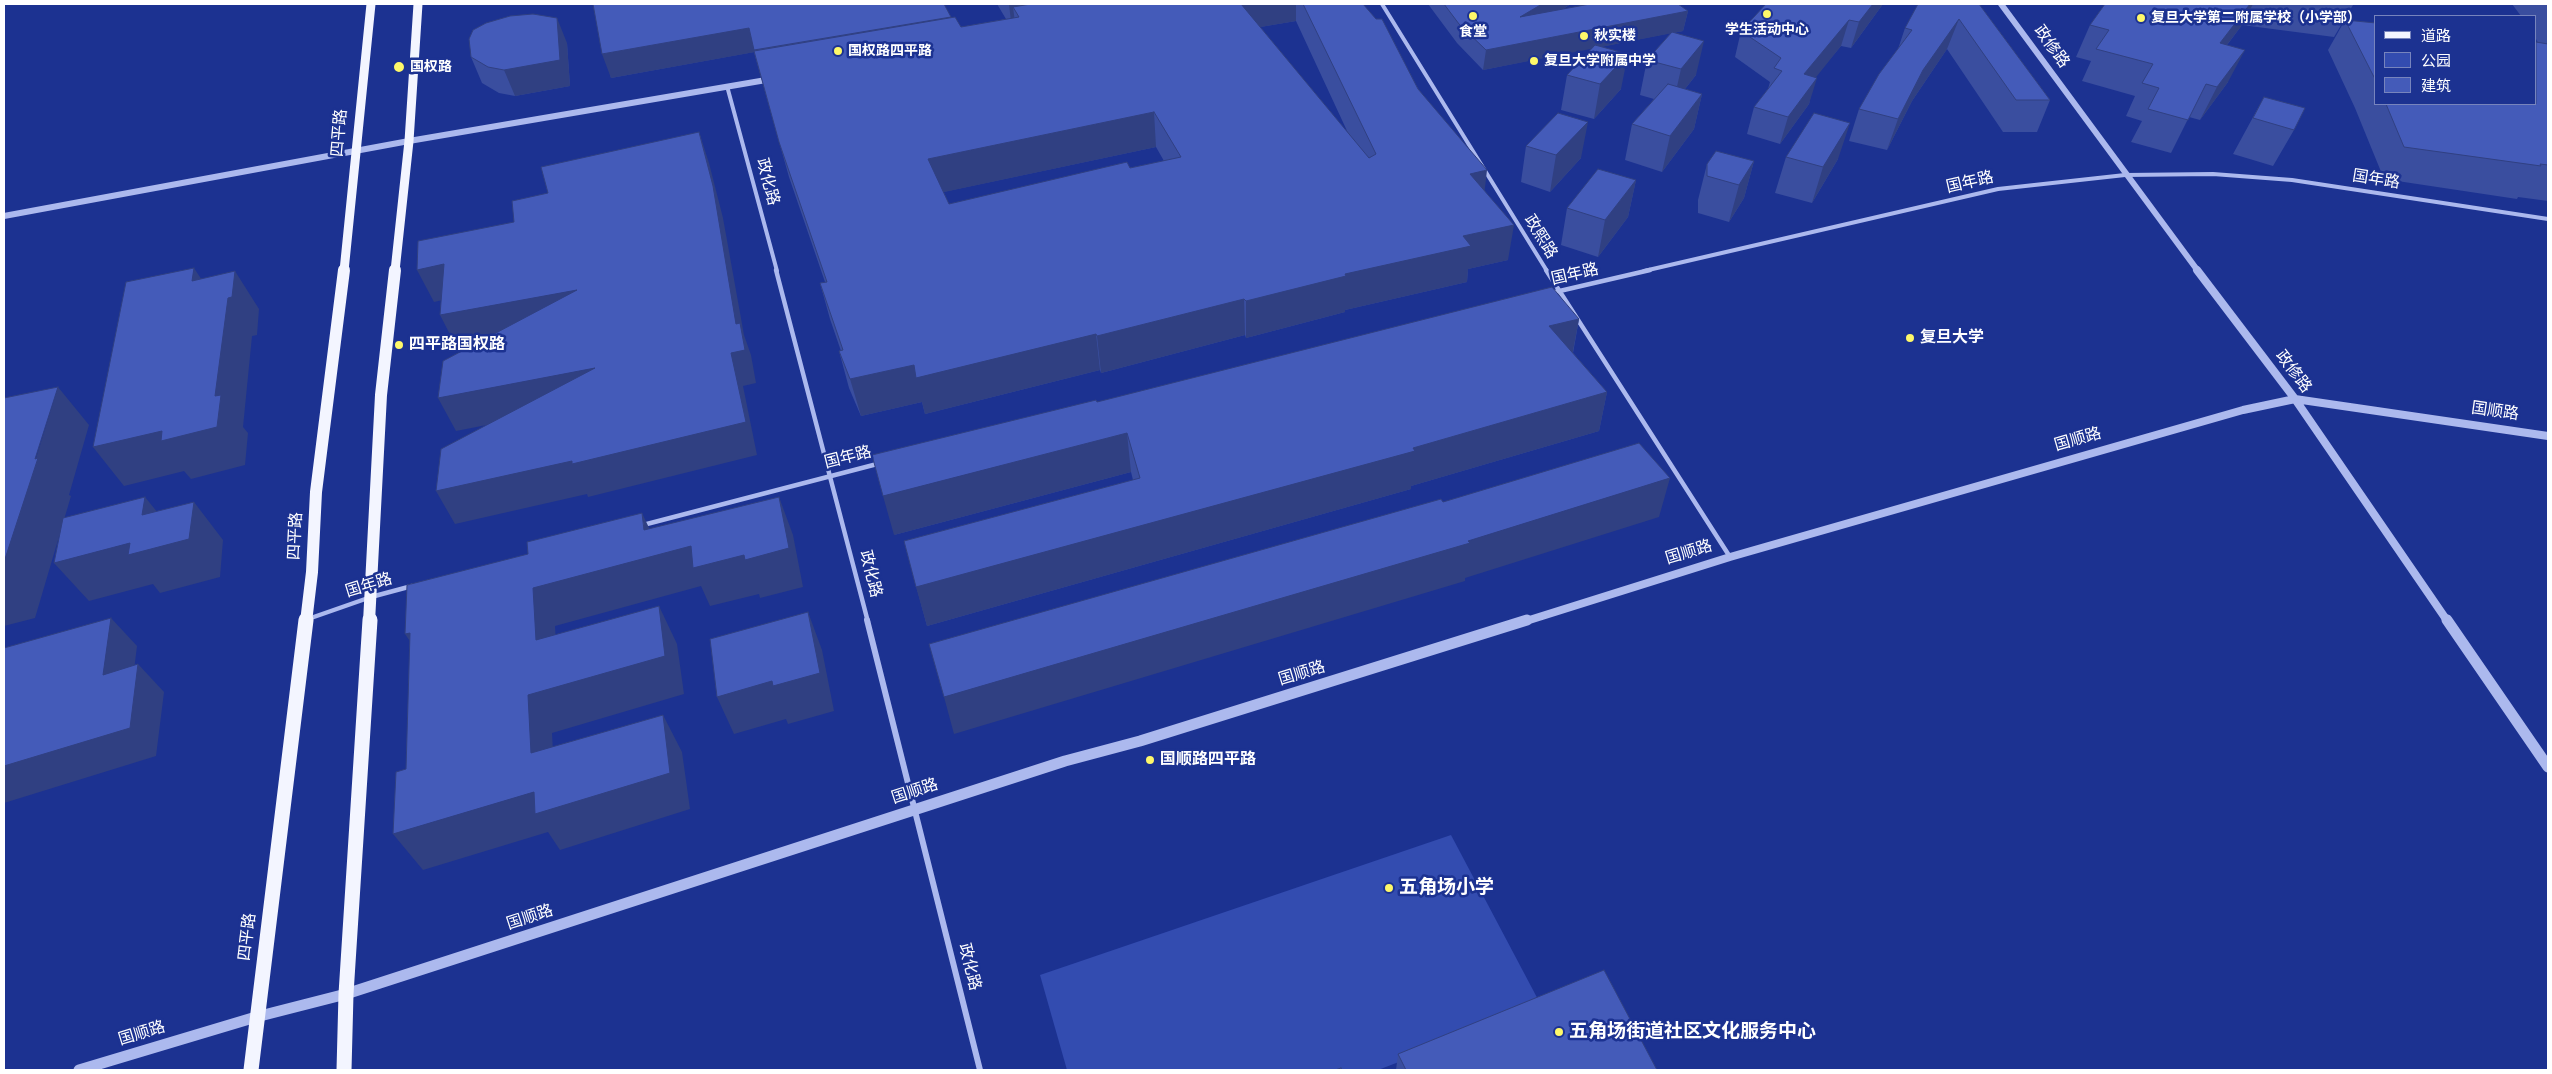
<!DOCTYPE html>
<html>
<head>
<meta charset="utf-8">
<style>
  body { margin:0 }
  #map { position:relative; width:2552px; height:1074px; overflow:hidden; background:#1c3291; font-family:"Sofia Sans Condensed","Noto Sans SC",sans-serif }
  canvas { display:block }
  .frame { position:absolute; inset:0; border:5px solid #fff; pointer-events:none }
  .legend { position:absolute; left:2374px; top:15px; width:162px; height:90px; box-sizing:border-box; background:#1c3291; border:1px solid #7784bd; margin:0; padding:6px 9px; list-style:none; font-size:15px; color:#fff }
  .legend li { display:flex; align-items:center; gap:10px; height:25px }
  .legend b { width:25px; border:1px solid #7784bd }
</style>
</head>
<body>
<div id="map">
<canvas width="2552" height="1074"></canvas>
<div class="frame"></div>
<ul class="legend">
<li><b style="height:6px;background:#f3f5ff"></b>道路</li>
<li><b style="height:14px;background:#334cb0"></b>公园</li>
<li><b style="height:14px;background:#445bb9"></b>建筑</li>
</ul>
</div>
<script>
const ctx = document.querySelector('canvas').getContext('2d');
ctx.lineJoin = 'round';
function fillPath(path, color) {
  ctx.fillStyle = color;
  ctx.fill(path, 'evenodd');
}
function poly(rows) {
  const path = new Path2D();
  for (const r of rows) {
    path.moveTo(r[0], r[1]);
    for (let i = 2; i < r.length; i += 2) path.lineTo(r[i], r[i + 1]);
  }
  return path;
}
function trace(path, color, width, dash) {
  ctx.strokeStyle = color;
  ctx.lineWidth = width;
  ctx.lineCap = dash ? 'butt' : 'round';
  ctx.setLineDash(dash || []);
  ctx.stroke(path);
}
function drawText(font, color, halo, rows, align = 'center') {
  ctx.font = font + ' "Sofia Sans Condensed","Noto Sans SC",sans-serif';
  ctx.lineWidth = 5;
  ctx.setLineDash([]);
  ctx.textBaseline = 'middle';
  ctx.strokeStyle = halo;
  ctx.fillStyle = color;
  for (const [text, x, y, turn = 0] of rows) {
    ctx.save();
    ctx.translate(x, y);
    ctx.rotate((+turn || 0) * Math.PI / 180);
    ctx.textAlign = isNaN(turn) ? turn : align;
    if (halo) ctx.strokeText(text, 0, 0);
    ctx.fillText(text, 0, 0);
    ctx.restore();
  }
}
const green = poly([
  [1451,835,1542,1007,1378,1070,1067,1070,1040,975]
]);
const minorFar2 = poly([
  [1382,4,1547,271],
  [727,86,777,271],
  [1644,271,1998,189,2125,175,2213,174,2292,180,2548,219]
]);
const minorFar1 = poly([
  [776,270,868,622],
  [1546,270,1730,557],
  [1551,293,1650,270],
  [643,525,881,463],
  [308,619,371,597,412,586]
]);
const minor = poly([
  [867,620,980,1070]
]);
const tertiaryFar2 = poly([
  [2001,4,2198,271],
  [4,216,409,141,772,79]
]);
const tertiaryFar1 = poly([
  [2197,270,2295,399,2448,622],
  [1523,622,1730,557,2243,410,2295,399,2548,436]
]);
const tertiary = poly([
  [2447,620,2548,767],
  [79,1070,256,1017,346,994,1065,761,1140,741,1527,620]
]);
const primaryFar2 = poly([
  [344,271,371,4],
  [395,271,409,141,418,4]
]);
const primaryFar1 = poly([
  [306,622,312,572,316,492,344,270],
  [369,622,381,395,395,270]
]);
const primary = poly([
  [251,1070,306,620],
  [344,1070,346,994,370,620]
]);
const wall = poly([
  [593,4,951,17,961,27,1006,19,997,4,1363,4,1485,191,1508,260,1468,269,1467,282,1345,310,1345,312,1246,338,1245,335,1101,373,1100,370,925,414,922,402,861,416,849,388,839,351,841,351,830,319,820,283,825,282,789,177,754,52,611,78],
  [1296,21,1348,133,1260,27],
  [1156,147,1164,161,949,204,943,192],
  [1428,4,1571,4,1563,9,1688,11,1683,31,1673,33,1696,75,1685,89,1702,94,1694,129,1662,172,1625,160,1632,124,1654,99,1640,95,1647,60,1671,33,1600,47,1621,89,1594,119,1561,110,1567,75,1592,48,1483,70,1457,43],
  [1766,4,1883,4,1851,48,1841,46,1815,77,1809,104,1780,144,1747,134,1754,107,1768,89,1770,82,1735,57,1741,31],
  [1979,4,2050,100,2037,132,2003,132,1947,49,1912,101,1887,150,1849,141,1859,109,1898,49,1905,28],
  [2105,4,2352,4,2353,5,2334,37,2242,25,2227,45,2228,82,2200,120,2189,117,2171,153,2131,142,2142,121,2126,116,2135,96,2082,81,2091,61,2076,57,2090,25],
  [2512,4,2548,4,2548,201,2518,197,2517,199,2384,179,2355,108,2328,50,2345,20,2376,23,2376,104,2536,104,2538,43,2536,39,2536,16,2521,16],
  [567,43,570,86,515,96,499,93,482,83,471,57],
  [2264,97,2294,130,2273,166,2233,154],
  [1526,146,1581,158,1550,192,1521,182],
  [1786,157,1838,159,1812,203,1775,193],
  [1754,161,1744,198,1729,222,1698,213,1698,200,1707,164],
  [1636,180,1628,217,1598,257,1561,245,1567,208],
  [1579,319,1573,353,1607,392,1599,431,1411,486,1411,489,927,626,904,541,1133,480,1131,472,894,535,1097,402],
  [1398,1054,1657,1070,1396,1070]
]);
const shadedWall = poly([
  [1009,4,1163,4,1013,7,1016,30,1012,30],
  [1237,4,1296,4,1296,21,1237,31],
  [1542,4,1571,4,1517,36,1520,17],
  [1873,4,1883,4,1851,48,1859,22],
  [2250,4,2253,4,2242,25,2204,75,2220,43],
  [1688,11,1683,31,1483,70,1486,50],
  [557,18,567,43,570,86,515,96,504,70],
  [1959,19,1947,49,1912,101,1887,150,1898,119,1923,70],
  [1849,20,1841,46,1797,101,1804,74],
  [749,28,755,52,611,78,602,54],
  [1704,41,1696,75,1673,104,1681,69],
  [2245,50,2228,82,2200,120,2217,87],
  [1628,54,1621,89,1594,119,1600,84],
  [1817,78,1809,104,1780,144,1788,117],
  [1702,94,1694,129,1662,172,1670,136],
  [1154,112,1156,147,935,194,928,159],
  [1588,122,1581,158,1550,192,1556,155],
  [1850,123,1838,159,1812,203,1823,167],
  [699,132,709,163,723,218,744,335,751,355,756,383,743,386,757,455,588,497,587,494,455,524,436,491,731,353,736,324],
  [1754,161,1744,198,1729,222,1739,185],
  [1487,170,1483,205,1470,174],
  [1636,180,1628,217,1598,257,1605,220],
  [1514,225,1508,260,1468,269,1467,282,1345,310,1345,312,1246,338,1246,301,1345,274,1463,236],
  [444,264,460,296,434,302,417,270],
  [194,268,219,306,192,281],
  [235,271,259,309,257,335,252,336,243,427,248,433,245,465,191,479,184,471,124,486,93,447,228,298],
  [577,290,591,322,457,348,440,315],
  [1244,299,1245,335,1101,373,1097,336],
  [1579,319,1572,356,1549,326],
  [1096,334,1100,370,925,414,922,402,861,416,850,379,914,365],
  [595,368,609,401,456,431,438,398],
  [58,387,89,425,69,495,71,496,35,618,4,626,4,562],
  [1607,392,1599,431,1411,486,1411,489,927,626,916,587,1413,448],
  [1127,433,1131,472,894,535,883,496],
  [1670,478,1659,517,1465,578,1465,581,954,734,944,697,1468,541],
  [145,497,176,535,194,502,223,540,220,577,160,593,153,584,89,601,54,563,130,543,142,515],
  [779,497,793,535,803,587,760,598,759,594,710,606,701,586,555,626,558,678,536,640,533,588,644,530,642,513,660,551],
  [659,606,677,644,684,694,552,733,555,790,531,753,528,695],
  [808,612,822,650,834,711,788,724,786,719,734,734,717,697],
  [111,618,137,646,130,702,103,675],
  [410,633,431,672,405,634],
  [138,664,164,692,156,756,4,803,4,766],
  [663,715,682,752,690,809,560,850,548,832,423,870,393,834,534,792]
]);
const building = poly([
  [593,4,944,4,951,17,754,50,749,28,602,54,593,4],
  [1031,4,1241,4,1369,158,1376,154,1303,4,1363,4,1376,19,1382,19,1418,89,1487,170,1470,174,1514,225,1463,236,1471,246,1345,274,1346,276,1246,301,1244,299,1097,336,1096,334,916,378,914,365,850,379,839,351,843,350,820,283,827,282,779,142,754,51,955,17,961,27,1019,17,1013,7,1031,4],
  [1154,112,1181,157,1130,168,1127,162,949,204,928,159,1154,112],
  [1444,4,1542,4,1520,17,1590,4,1678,4,1688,11,1486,50,1459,24,1444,4],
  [1766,4,1873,4,1859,22,1849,20,1804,74,1817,78,1788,117,1754,107,1782,71,1774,68,1781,58,1741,31,1766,4],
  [1918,4,1979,4,2050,100,2016,100,1959,19,1923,70,1898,119,1859,109,1879,74,1912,30,1905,28,1918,4],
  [2105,4,2250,4,2220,43,2245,50,2217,87,2206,84,2188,120,2148,109,2159,88,2142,83,2153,64,2096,49,2109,30,2090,25,2105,4],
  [533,14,557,18,560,60,504,70,488,67,471,57,469,39,473,30,486,23,510,16,533,14],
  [2345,20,2376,23,2376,80,2374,77,2345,20],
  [1672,32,1704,41,1681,69,1647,60,1672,32],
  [2536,42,2548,44,2548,165,2540,164,2541,166,2404,147,2386,104,2536,104,2536,42],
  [1595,45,1628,54,1600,84,1567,75,1595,45],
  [1668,84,1702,94,1670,136,1632,124,1668,84],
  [2264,97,2305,108,2294,130,2253,118,2264,97],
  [1558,113,1588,122,1556,155,1526,146,1558,113],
  [1814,113,1850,123,1823,167,1786,157,1814,113],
  [699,132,713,186,736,324,740,323,745,350,731,353,746,422,572,464,572,461,436,491,441,449,595,368,438,398,443,361,577,290,440,315,444,264,417,270,418,241,514,222,512,201,548,193,541,167,699,132],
  [1716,151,1754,161,1739,185,1707,176,1707,164,1716,151],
  [1598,169,1636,180,1605,220,1567,208,1598,169],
  [194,268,192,281,235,271,232,297,228,298,215,396,221,395,217,427,161,441,162,431,93,447,126,282,194,268],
  [1552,287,1579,319,1549,326,1607,392,1413,448,1415,451,916,587,904,541,1140,478,1127,433,883,496,872,455,1096,400,1097,402,1552,287],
  [58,387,35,459,38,458,4,562,4,398,58,387],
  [1639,443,1670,478,1468,541,1470,543,944,697,929,644,1441,499,1443,502,1639,443],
  [145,497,142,515,194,502,189,539,128,555,130,543,54,563,63,518,145,497],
  [779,497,789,548,745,560,744,555,693,568,691,546,533,588,536,640,659,606,665,656,528,695,531,753,663,715,670,773,535,814,534,792,393,834,396,772,406,769,410,633,405,634,407,585,528,554,527,542,642,513,644,530,779,497],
  [808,612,820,673,773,686,772,681,717,697,710,639,808,612],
  [111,618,103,675,138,664,130,728,4,766,4,648,111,618],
  [1604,970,1657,1070,1406,1070,1398,1054,1604,970],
  [1341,1068,1342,1070,1335,1070,1341,1068]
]);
const markers = [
  [1767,14,5,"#fef86a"],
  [1473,16,5,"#fef86a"],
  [2141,18,5,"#fef86a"],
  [1584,36,5,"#fef86a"],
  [838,51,5,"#fef86a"],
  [1534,61,5,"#fef86a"],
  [399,67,6,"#fef86a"],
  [1910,338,5,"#fef86a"],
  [399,345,5,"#fef86a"],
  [1150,760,5,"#fef86a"],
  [1389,888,5,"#fef86a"],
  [1559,1032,5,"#fef86a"]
];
const farPoinames = [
  ["复旦大学第二附属学校（小学部）",2151,18],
  ["学生活动中心",1767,30,"center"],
  ["食堂",1473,32,"center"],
  ["秋实楼",1594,36],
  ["国权路四平路",848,51],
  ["复旦大学附属中学",1544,61],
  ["国权路",410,67]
];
const streetNames = [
  ["政修路",2051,47,54],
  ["四平路",340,133,-85],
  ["国年路",2376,180,9],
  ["政化路",767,182,75],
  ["国年路",1970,183,-13],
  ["政熙路",1540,237,58],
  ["国年路",1575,275,-13],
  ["政修路",2293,372,53],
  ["国顺路",2495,412,8],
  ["国顺路",2078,440,-16],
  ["国年路",848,458,-14],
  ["四平路",296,536,-87],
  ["国顺路",1689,553,-17],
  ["政化路",870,574,76],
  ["国年路",369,586,-17],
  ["国顺路",1302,674,-17],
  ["国顺路",915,792,-18],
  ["国顺路",530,918,-18],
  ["四平路",248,937,-83],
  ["政化路",969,967,76],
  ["国顺路",142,1034,-17]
];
const poiNames = [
  ["复旦大学",1920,338],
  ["四平路国权路",409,345],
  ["国顺路四平路",1160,760]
];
const nearPoinames = [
  ["五角场小学",1399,888],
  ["五角场街道社区文化服务中心",1569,1032]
];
fillPath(green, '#334cb0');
trace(minorFar2, '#acb9ee', 4);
trace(minorFar1, '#acb9ee', 4.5);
trace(minor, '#acb9ee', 6);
trace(tertiaryFar2, '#acb9ee', 6);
trace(tertiaryFar1, '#acb9ee', 8);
trace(tertiary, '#acb9ee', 11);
trace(primaryFar2, '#f3f5ff', 9);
trace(primaryFar1, '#f3f5ff', 12);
trace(primary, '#f3f5ff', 15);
fillPath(wall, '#3a4e9f');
fillPath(shadedWall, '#304082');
fillPath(building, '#445bb9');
trace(building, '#304082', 1);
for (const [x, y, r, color] of markers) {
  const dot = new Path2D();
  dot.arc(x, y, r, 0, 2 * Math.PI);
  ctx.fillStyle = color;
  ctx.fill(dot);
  trace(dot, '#1c3291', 2);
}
drawText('bold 14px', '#fff', '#1c3291', farPoinames, 'left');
drawText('16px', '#fff', '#1c3291', streetNames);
drawText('bold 16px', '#fff', '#1c3291', poiNames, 'left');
drawText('bold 19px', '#fff', '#1c3291', nearPoinames, 'left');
</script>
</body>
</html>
